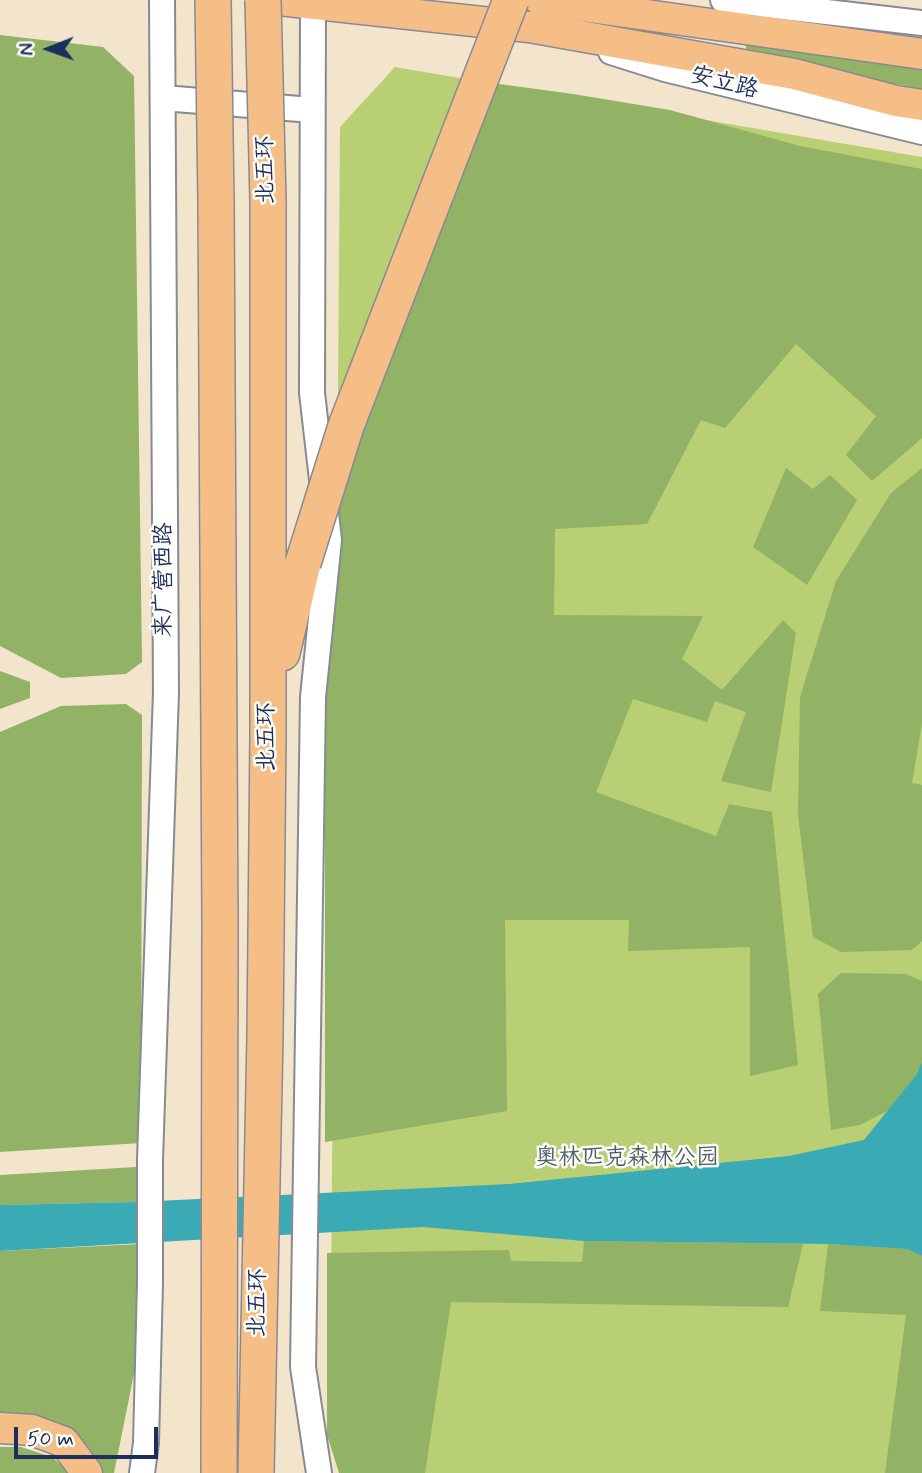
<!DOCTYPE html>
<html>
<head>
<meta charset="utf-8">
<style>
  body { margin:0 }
  #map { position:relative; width:922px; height:1473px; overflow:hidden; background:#f3e5cb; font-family:Mynerve,sans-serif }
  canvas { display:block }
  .north { position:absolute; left:14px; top:14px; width:70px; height:70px; -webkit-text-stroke:5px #fdfcf7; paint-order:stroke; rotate:269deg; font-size:19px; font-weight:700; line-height:28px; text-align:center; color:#1b2f5e }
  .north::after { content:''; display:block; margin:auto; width:24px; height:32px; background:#1b2f5e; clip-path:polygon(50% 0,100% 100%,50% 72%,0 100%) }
  .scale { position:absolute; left:14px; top:1427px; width:144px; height:32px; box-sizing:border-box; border:4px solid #1b2f5e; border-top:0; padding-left:9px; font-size:21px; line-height:24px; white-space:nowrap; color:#1b2f5e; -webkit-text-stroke:5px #fdfcf7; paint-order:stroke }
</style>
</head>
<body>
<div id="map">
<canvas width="922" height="1473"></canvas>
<div class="north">N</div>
<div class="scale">50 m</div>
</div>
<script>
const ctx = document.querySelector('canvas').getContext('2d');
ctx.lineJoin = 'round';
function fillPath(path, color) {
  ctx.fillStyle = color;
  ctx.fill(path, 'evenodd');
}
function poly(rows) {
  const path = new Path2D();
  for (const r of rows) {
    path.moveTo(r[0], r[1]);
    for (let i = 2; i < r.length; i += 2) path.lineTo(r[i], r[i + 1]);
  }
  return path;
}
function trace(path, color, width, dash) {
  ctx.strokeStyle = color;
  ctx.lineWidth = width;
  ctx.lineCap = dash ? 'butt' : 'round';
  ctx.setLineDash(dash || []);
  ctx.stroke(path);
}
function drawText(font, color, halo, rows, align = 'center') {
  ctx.font = font + ' Mynerve,"LXGW WenKai TC",sans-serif';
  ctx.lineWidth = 5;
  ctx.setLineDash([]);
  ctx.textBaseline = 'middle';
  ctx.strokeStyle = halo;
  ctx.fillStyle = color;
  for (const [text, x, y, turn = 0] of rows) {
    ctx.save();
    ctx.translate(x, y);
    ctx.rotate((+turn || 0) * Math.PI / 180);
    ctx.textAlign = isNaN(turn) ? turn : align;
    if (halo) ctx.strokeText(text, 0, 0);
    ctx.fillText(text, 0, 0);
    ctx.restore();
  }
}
const green = poly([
  [395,67,922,157,922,1473,346,1473,330,1428,340,127]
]);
const forest = poly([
  [0,35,103,47,134,76,142,662,126,674,61,678,0,646],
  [746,42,922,65,922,89,880,81,746,49],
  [492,83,573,94,670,110,800,146,922,169,922,438,872,481,846,455,876,416,796,344,725,428,701,420,647,524,555,529,554,615,703,616,682,659,722,690,783,620,796,633,771,792,721,781,746,712,715,701,707,722,633,699,596,792,716,836,729,804,772,812,798,1065,750,1076,750,947,628,951,629,920,505,920,507,1111,325,1142,325,697,334,502],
  [786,468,813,489,830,475,857,500,807,585,753,547],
  [922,468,922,723,912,783,922,785,922,941,912,950,841,952,813,937,798,815,800,697,836,581,891,493],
  [0,671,30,682,30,698,0,709],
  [126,704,142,715,141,1143,0,1152,0,732,61,706],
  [841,973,906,974,922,981,922,1062,918,1074,889,1110,860,1125,831,1130,818,994],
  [136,1167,136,1202,0,1205,0,1175],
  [584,1241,803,1244,788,1307,451,1302,425,1473,339,1473,327,1435,327,1253,509,1250,511,1261,582,1262],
  [140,1244,140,1344,114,1473,100,1473,0,1421,0,1251],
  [828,1244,907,1249,922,1256,922,1473,885,1473,906,1315,820,1311],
  [0,1447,21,1447,52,1457,70,1473,0,1473]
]);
const water = poly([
  [922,1062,922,1256,907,1249,828,1244,584,1241,423,1227,0,1251,0,1205,136,1202,509,1184,789,1156,864,1140,917,1074]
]);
const minor = poly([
  [313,0,312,393,329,540,313,697,303,1367,319,1473],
  [723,0,922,23],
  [611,52,665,69,922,132],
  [163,98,312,110],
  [142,1473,146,1443,150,1283,150,1159,166,692,162,0]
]);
const major = poly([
  [279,0,529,27,794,74,896,101,922,105],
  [540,0,922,54],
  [0,1428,32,1430,64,1442,87,1473]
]);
const highway = poly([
  [216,201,220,925,219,1473],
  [282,653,303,563],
  [256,1473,265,1036,268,735,268,201]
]);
const highwayBridge = poly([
  [213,0,216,201],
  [263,0,268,201],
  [303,563,346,426,511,0]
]);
const streetNames = [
  ["安立路",724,84,14],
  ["北五环",267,170,-91],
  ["来广营西路",165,580,-90],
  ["北五环",268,737,-90],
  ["北五环",259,1303,-89]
];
const parkNames = [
  ["奥林匹克森林公园",627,1159]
];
fillPath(green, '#b8cf73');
fillPath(forest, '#92b265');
fillPath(water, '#3aabb4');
trace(minor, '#878a94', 28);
trace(major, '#878a94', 33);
trace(highway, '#878a94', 38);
trace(minor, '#fff', 24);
trace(major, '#f6be87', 30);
trace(highway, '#f6be87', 35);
trace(highwayBridge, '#878a94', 38, []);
trace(highwayBridge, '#f6be87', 35);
drawText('23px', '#1b2f5e', '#fdfcf7', streetNames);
drawText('23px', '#4a5f64', '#fdfcf7', parkNames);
</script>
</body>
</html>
